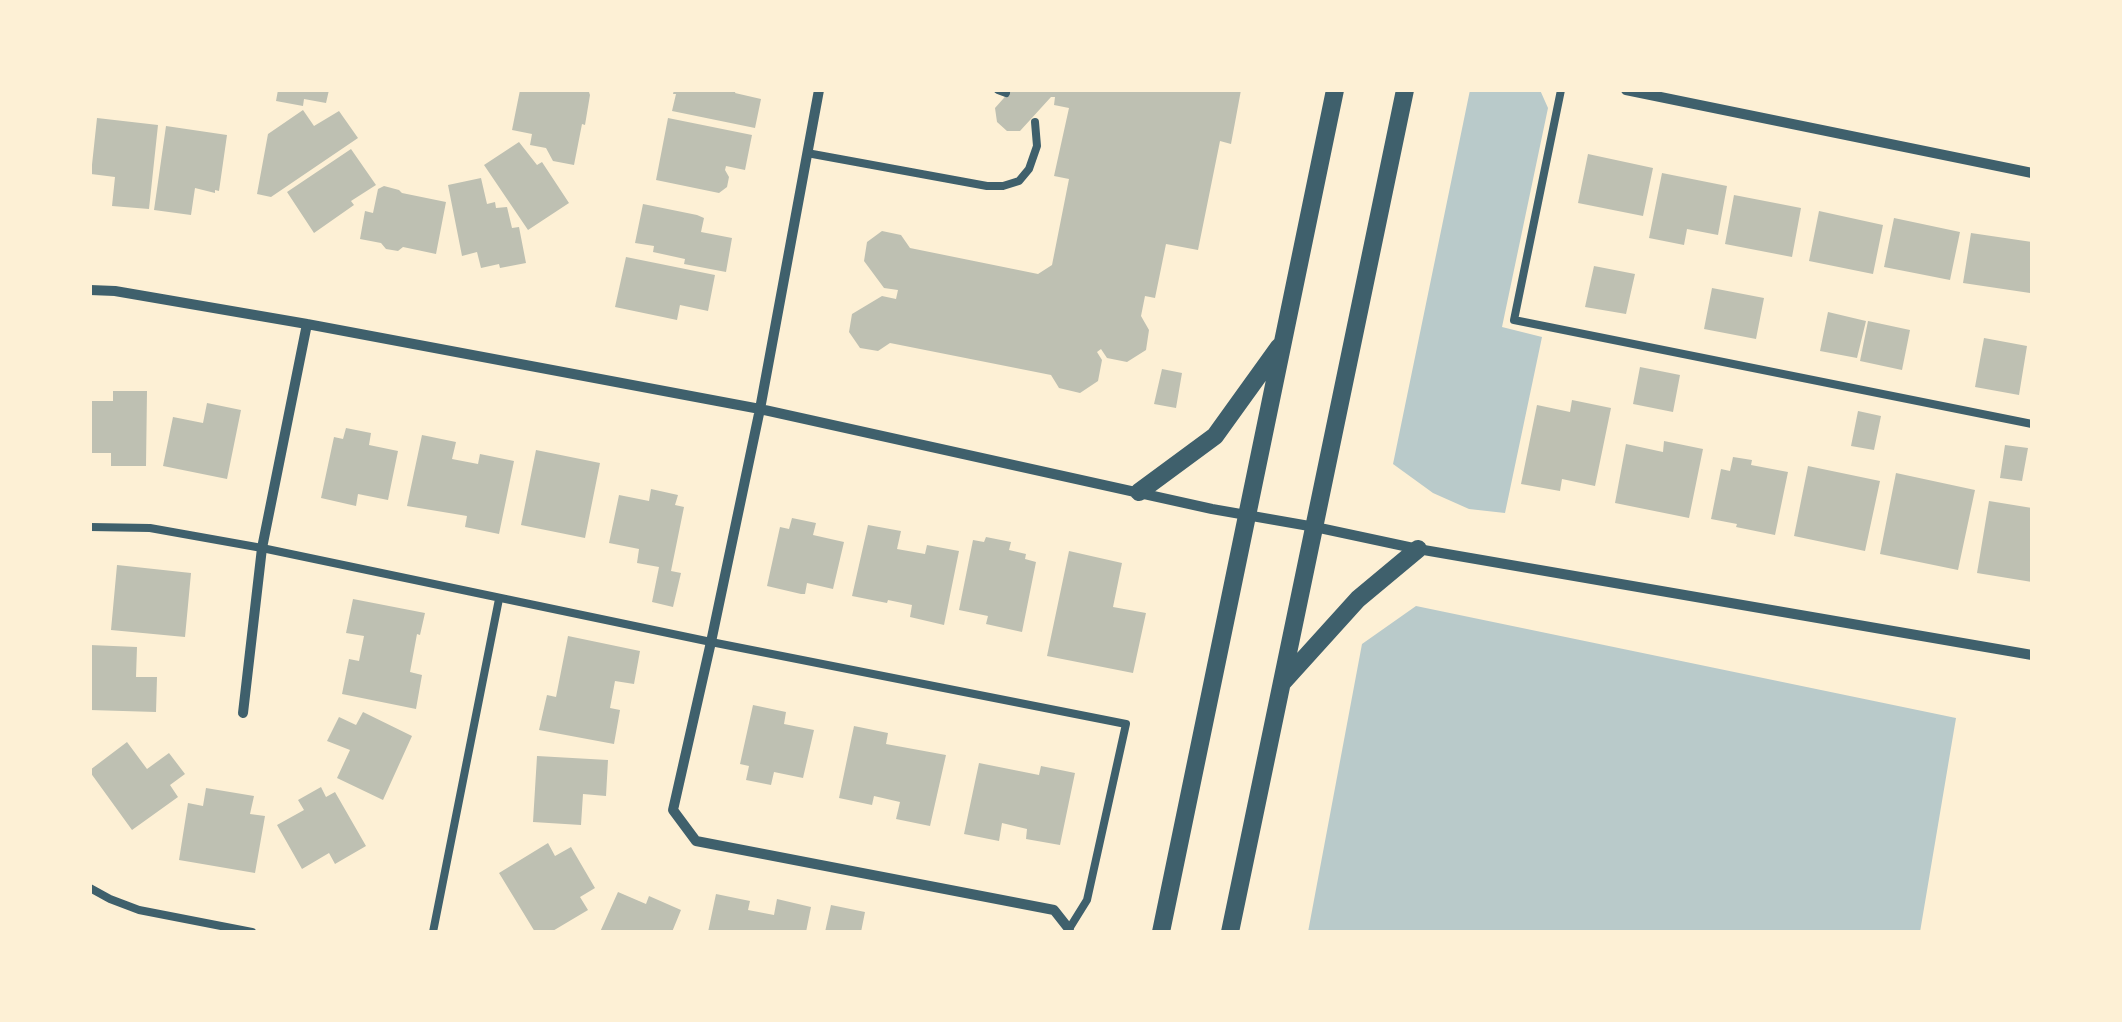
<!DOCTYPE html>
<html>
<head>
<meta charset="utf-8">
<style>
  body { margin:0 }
  #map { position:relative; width:2122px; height:1022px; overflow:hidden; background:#fdf0d5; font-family:Arial,sans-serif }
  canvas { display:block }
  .frame { position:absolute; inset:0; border:92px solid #fdf0d5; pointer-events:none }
</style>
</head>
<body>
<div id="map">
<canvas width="2122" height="1022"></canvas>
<div class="frame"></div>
</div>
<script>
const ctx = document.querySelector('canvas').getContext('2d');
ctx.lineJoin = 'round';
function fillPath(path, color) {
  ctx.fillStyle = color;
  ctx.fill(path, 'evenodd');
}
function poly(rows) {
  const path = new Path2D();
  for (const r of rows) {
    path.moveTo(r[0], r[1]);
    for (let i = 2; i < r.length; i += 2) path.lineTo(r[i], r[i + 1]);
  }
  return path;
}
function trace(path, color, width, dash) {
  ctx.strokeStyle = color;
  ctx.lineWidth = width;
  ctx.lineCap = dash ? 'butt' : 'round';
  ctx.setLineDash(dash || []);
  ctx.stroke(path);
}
const green = poly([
  [1470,90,1540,90,1548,108,1502,327,1542,337,1505,513,1469,509,1433,493,1393,464],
  [1416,606,1956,718,1920,932,1308,932,1362,644]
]);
const building = poly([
  [278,90,329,90,326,103,304,99,303,106,276,101],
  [520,90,576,90,589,92,590,95,585,125,582,124,574,165,553,161,546,148,530,145,532,134,512,130],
  [674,90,736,90,735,93,761,99,755,128,672,111,676,94,673,94],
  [1011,90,1241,90,1231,144,1220,141,1198,250,1166,244,1155,298,1145,296,1141,316,1149,330,1146,350,1127,362,1107,358,1101,349,1097,352,1102,360,1098,381,1080,393,1059,388,1051,375,890,343,878,351,860,348,849,332,852,314,882,296,896,299,898,290,884,288,864,261,867,242,882,231,901,235,910,248,1038,274,1052,265,1069,179,1054,176,1069,108,1054,105,1055,97,1051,97,1020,131,1007,131,997,122,995,108],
  [303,110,314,126,339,111,358,138,271,197,257,194,268,134],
  [97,118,158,125,149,209,112,206,115,177,91,174],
  [668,118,752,135,745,170,726,166,725,170,729,177,727,187,719,193,656,180],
  [166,126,227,135,219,191,215,190,215,193,195,188,191,215,154,210],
  [519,142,537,165,542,162,569,203,528,230,484,165],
  [351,149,376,185,351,201,354,205,314,233,287,192],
  [1588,154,1653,168,1643,216,1578,203],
  [1662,173,1727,186,1718,235,1687,229,1684,245,1649,238],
  [481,178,487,204,495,202,496,208,507,207,512,228,519,227,526,263,500,268,499,264,481,268,477,252,462,256,448,185],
  [384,186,399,190,402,193,446,202,436,254,403,247,398,251,386,249,381,243,360,239,365,211,373,213,378,189],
  [1734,195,1801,208,1792,257,1725,244],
  [643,204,697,215,704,218,701,232,732,238,726,272,684,264,685,259,653,252,654,246,635,243],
  [1819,211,1883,225,1873,274,1809,261],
  [1894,218,1960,232,1950,280,1884,267],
  [1971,233,2032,242,2030,293,1963,283],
  [626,257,715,275,708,311,680,305,677,320,615,307],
  [1594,266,1635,274,1626,314,1585,307],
  [1712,288,1764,298,1756,339,1704,329],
  [1828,312,1866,321,1857,358,1820,351],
  [1868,321,1910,330,1902,370,1860,361],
  [1984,338,2027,346,2019,395,1975,387],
  [1640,367,1680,375,1673,412,1633,404],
  [1162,369,1182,373,1176,408,1154,404],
  [113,391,147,391,146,466,111,466,111,453,90,453,90,401,113,401],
  [1572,400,1611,408,1595,486,1562,479,1560,491,1521,484,1537,405,1570,412],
  [207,403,241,410,227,479,163,466,173,417,203,423],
  [1858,411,1881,416,1874,450,1851,446],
  [346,428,371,433,369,445,398,451,388,500,358,494,356,506,321,498,334,437,343,439],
  [422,435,456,442,452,459,478,464,480,454,514,461,499,534,465,527,467,516,407,506],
  [1664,441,1703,449,1689,518,1615,503,1626,444,1663,452],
  [2005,445,2028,448,2022,481,2000,478],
  [536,450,600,463,585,538,521,525],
  [1733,457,1752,460,1751,465,1788,472,1775,535,1736,527,1737,524,1711,519,1721,469,1730,471],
  [1808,466,1880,481,1865,551,1794,536],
  [1896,473,1975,490,1958,570,1880,554],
  [651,489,678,495,675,505,684,507,671,571,681,573,673,607,652,602,659,567,637,563,639,549,609,543,619,495,649,501],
  [1989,501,2032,508,2032,582,1977,573],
  [792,518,816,523,813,535,844,542,833,589,807,583,805,594,801,594,767,586,780,527,789,529],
  [868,525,901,531,897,549,925,554,927,545,959,551,944,625,910,617,912,605,888,600,887,603,852,596],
  [986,537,1011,542,1009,550,1026,554,1025,559,1036,562,1022,632,986,624,988,616,959,610,973,540,984,542],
  [1069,551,1122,563,1113,607,1146,613,1133,673,1047,656],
  [117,565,191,573,185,637,111,630],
  [353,599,425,613,420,635,417,634,410,672,422,675,416,709,342,694,349,659,359,661,364,636,346,633],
  [568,636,640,651,634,684,615,681,610,708,620,710,614,744,539,730,547,695,556,697],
  [90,645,137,647,136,677,157,677,156,712,90,710],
  [753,705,786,712,784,724,814,730,803,778,774,772,771,785,746,780,749,766,740,764],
  [363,712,412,736,383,800,337,778,350,750,327,741,339,717,356,725],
  [854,726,888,733,886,744,946,755,930,826,896,819,900,802,874,796,872,805,839,798],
  [127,742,147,769,169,753,185,774,170,785,178,797,132,830,90,772,90,770],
  [537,756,608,760,606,796,583,794,581,825,533,822],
  [979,763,1039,775,1041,766,1075,773,1060,845,1026,839,1027,829,1002,823,999,841,964,834],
  [321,787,326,797,335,792,366,846,335,864,329,853,302,869,277,825,304,810,298,800],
  [206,788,254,796,250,814,265,816,255,873,179,860,188,803,203,806],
  [548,843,555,856,571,847,595,888,580,897,588,910,551,932,535,932,499,873],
  [618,892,646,904,649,896,681,910,672,932,600,932],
  [716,894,750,901,748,910,774,915,777,899,811,907,806,932,708,932],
  [831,905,865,912,861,932,825,932]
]);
const service = poly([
  [998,90,1006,93],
  [1561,90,1514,320,2032,424],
  [807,153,987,186,1003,186,1019,181,1029,169,1037,146,1035,122],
  [90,527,150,528,262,548,711,642,1126,724,1087,900,1069,929],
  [90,888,110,899,139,910,252,932],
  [433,932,499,599]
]);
const minor = poly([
  [819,90,760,409,711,642,673,810,696,841,1054,910,1069,929,1068,932],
  [1626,90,2032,173],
  [90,290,115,291,307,324,760,409,1212,509,1315,527,1418,549,2032,655],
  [243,713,262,548,307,324]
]);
const tertiary = poly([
  [1139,492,1215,436,1279,347],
  [1282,683,1358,599,1418,549],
  [1161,932,1335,90],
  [1230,932,1405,90]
]);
fillPath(green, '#b9caca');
fillPath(building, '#bec0b2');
trace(service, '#3f606c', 8);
trace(minor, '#3f606c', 10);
trace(tertiary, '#3f606c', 18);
</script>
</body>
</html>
